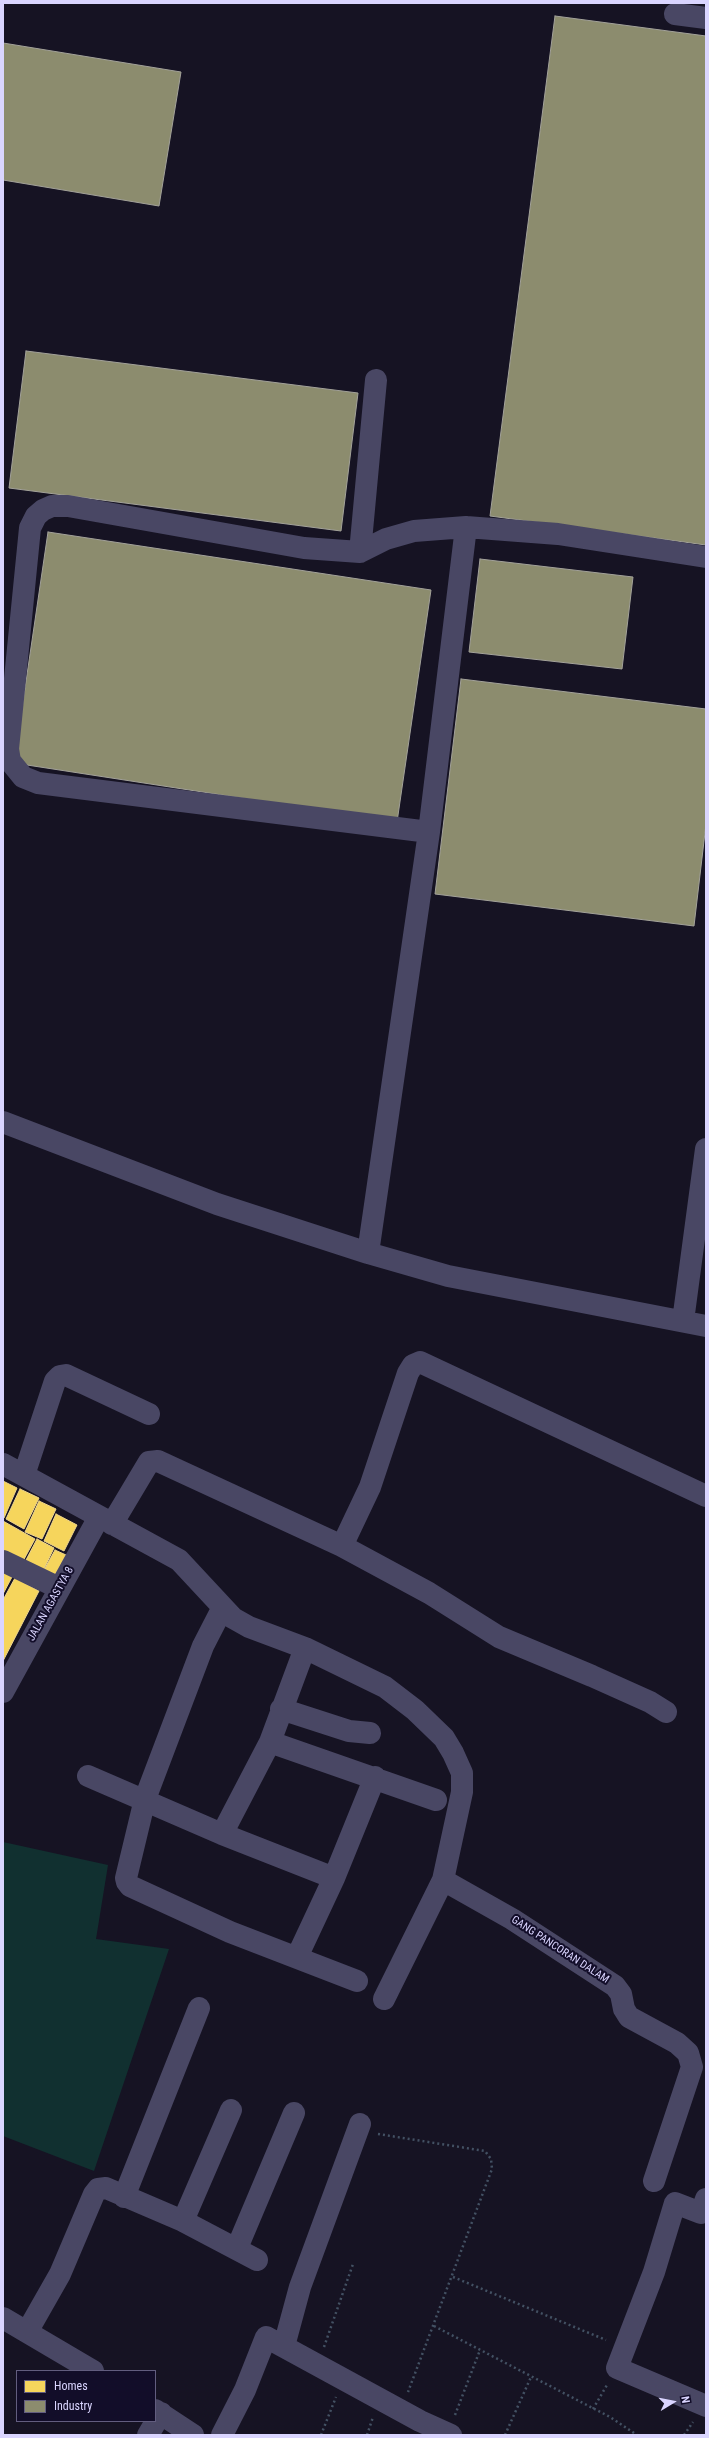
<!DOCTYPE html>
<html>
<head>
<meta charset="utf-8">
<style>
  body { margin:0 }
  #map { position:relative; width:709px; height:2438px; overflow:hidden; background:#161323; font-family:"Roboto Condensed",sans-serif }
  canvas { display:block }
  .frame { position:absolute; inset:0; border:4px solid #dad5ff; pointer-events:none }
  .legend { position:absolute; left:16px; top:2370px; width:140px; height:52px; box-sizing:border-box; background:#120d29; border:1px solid #625d7f; margin:0; padding:5px 7px; list-style:none; font-size:12px; color:#dad5ff }
  .legend li { display:flex; align-items:center; gap:8px; height:20px }
  .legend b { width:20px; border:1px solid #625d7f }
  .north { position:absolute; left:653px; top:2382px; width:40px; height:40px; -webkit-text-stroke:3px #120d29; paint-order:stroke; rotate:80deg; font-size:11px; font-weight:700; line-height:16px; text-align:center; color:#dad5ff }
  .north::after { content:''; display:block; margin:auto; width:14px; height:18px; background:#dad5ff; clip-path:polygon(50% 0,100% 100%,50% 72%,0 100%) }
</style>
</head>
<body>
<div id="map">
<canvas width="709" height="2438"></canvas>
<div class="frame"></div>
<ul class="legend">
<li><b style="height:11px;background:#f6d55c"></b>Homes</li>
<li><b style="height:11px;background:#8c8c6e"></b>Industry</li>
</ul>
<div class="north">N</div>
</div>
<script>
const ctx = document.querySelector('canvas').getContext('2d');
ctx.lineJoin = 'round';
function fillPath(path, color) {
  ctx.fillStyle = color;
  ctx.fill(path, 'evenodd');
}
function poly(rows) {
  const path = new Path2D();
  for (const r of rows) {
    path.moveTo(r[0], r[1]);
    for (let i = 2; i < r.length; i += 2) path.lineTo(r[i], r[i + 1]);
  }
  return path;
}
function trace(path, color, width, dash) {
  ctx.strokeStyle = color;
  ctx.lineWidth = width;
  ctx.lineCap = dash ? 'butt' : 'round';
  ctx.setLineDash(dash || []);
  ctx.stroke(path);
}
function drawText(font, color, halo, rows, align = 'center') {
  ctx.font = font + ' "Roboto Condensed",sans-serif';
  ctx.lineWidth = 4;
  ctx.setLineDash([]);
  ctx.textBaseline = 'middle';
  ctx.strokeStyle = halo;
  ctx.fillStyle = color;
  for (const [text, x, y, turn = 0] of rows) {
    ctx.save();
    ctx.translate(x, y);
    ctx.rotate((+turn || 0) * Math.PI / 180);
    ctx.textAlign = isNaN(turn) ? turn : align;
    if (halo) ctx.strokeText(text, 0, 0);
    ctx.fillText(text, 0, 0);
    ctx.restore();
  }
}
const green = poly([
  [3,1842,108,1865,96,1939,169,1949,94,2171,3,2136]
]);
const homes = poly([
  [3,1481,17,1488,4,1518,3,1518,3,1481],
  [20,1489,39,1498,24,1529,6,1519,20,1489],
  [39,1501,56,1509,42,1539,25,1532,39,1501],
  [56,1514,77,1525,64,1551,44,1541,56,1514],
  [3,1521,35,1539,22,1563,3,1553,3,1521],
  [37,1539,54,1548,43,1571,25,1562,37,1539],
  [55,1550,66,1555,55,1575,44,1570,55,1550],
  [3,1572,12,1577,3,1594,3,1572],
  [15,1578,39,1591,3,1661,3,1600,15,1578]
]);
const industry = poly([
  [555,16,706,36,706,545,490,516,555,16],
  [3,43,181,72,159,206,3,180,3,43],
  [26,351,358,393,341,531,9,488,26,351],
  [48,532,431,590,397,822,14,763,48,532],
  [480,559,633,577,622,669,469,652,480,559],
  [461,679,706,709,706,824,694,926,435,894,461,679]
]);
const path = poly([
  [378,2134,485,2151,491,2159,492,2169,408,2392],
  [453,2277,606,2340],
  [434,2326,610,2417,637,2435],
  [324,2347,353,2264],
  [593,2409,607,2385],
  [455,2415,480,2350],
  [321,2435,336,2397],
  [367,2435,373,2417],
  [505,2435,531,2377],
  [684,2435,693,2422]
]);
const minor = poly([
  [675,14,706,18],
  [360,552,376,380],
  [429,832,38,783,23,777,10,761,8,749,30,528,36,516,43,510,52,506,68,506,304,548,360,552,386,539,414,531,466,527,558,534,706,557],
  [3,1122,217,1204,368,1253,448,1276,706,1326],
  [368,1253,429,832,466,527],
  [683,1321,706,1149],
  [3,1464,179,1560,233,1618,249,1627,305,1648,385,1687,415,1710,444,1738,453,1753,462,1773,462,1792,443,1880,384,1999],
  [24,1475,55,1381,60,1376,66,1375,149,1414],
  [112,1524,149,1462,158,1461,342,1546,429,1593,499,1637,592,1676,650,1702,666,1712],
  [342,1546,370,1487,408,1373,413,1365,420,1362,706,1496],
  [3,1561,59,1588],
  [222,1609,203,1646,145,1799,126,1878,127,1882,130,1886,230,1932,357,1981],
  [3,1692,99,1517],
  [281,1709,349,1731,370,1733],
  [270,1742,436,1800],
  [88,1776,222,1834,270,1742,305,1648],
  [222,1834,334,1878],
  [443,1880,512,1919,615,1986,621,1994,624,2009,629,2017,677,2043,688,2053,692,2067],
  [297,1957,334,1878,375,1777],
  [654,2181,692,2067],
  [124,2197,199,2008],
  [706,2199,701,2213,675,2203,654,2272,617,2368,706,2406],
  [183,2221,231,2110],
  [237,2248,294,2113],
  [3,2318,93,2371],
  [27,2332,60,2274,94,2194,98,2189,106,2188,183,2221,257,2260],
  [284,2346,300,2287,360,2124],
  [155,2410,193,2435],
  [148,2435,161,2413],
  [222,2435,245,2390,266,2337,420,2421,451,2435]
]);
const streetNames = [
  ["JALAN AGASTYA 8",51,1604,-61],
  ["GANG PANCORAN DALAM",560,1950,33]
];
fillPath(green, '#113030');
fillPath(homes, '#f6d55c');
trace(homes, '#eed58d', 1);
fillPath(industry, '#8c8c6e');
trace(industry, '#a3a29a', 1);
trace(path, '#435163', 2.5, [2, 3]);
trace(minor, '#494764', 22);
drawText('11px', '#dad5ff', '#120d29', streetNames);
</script>
</body>
</html>
